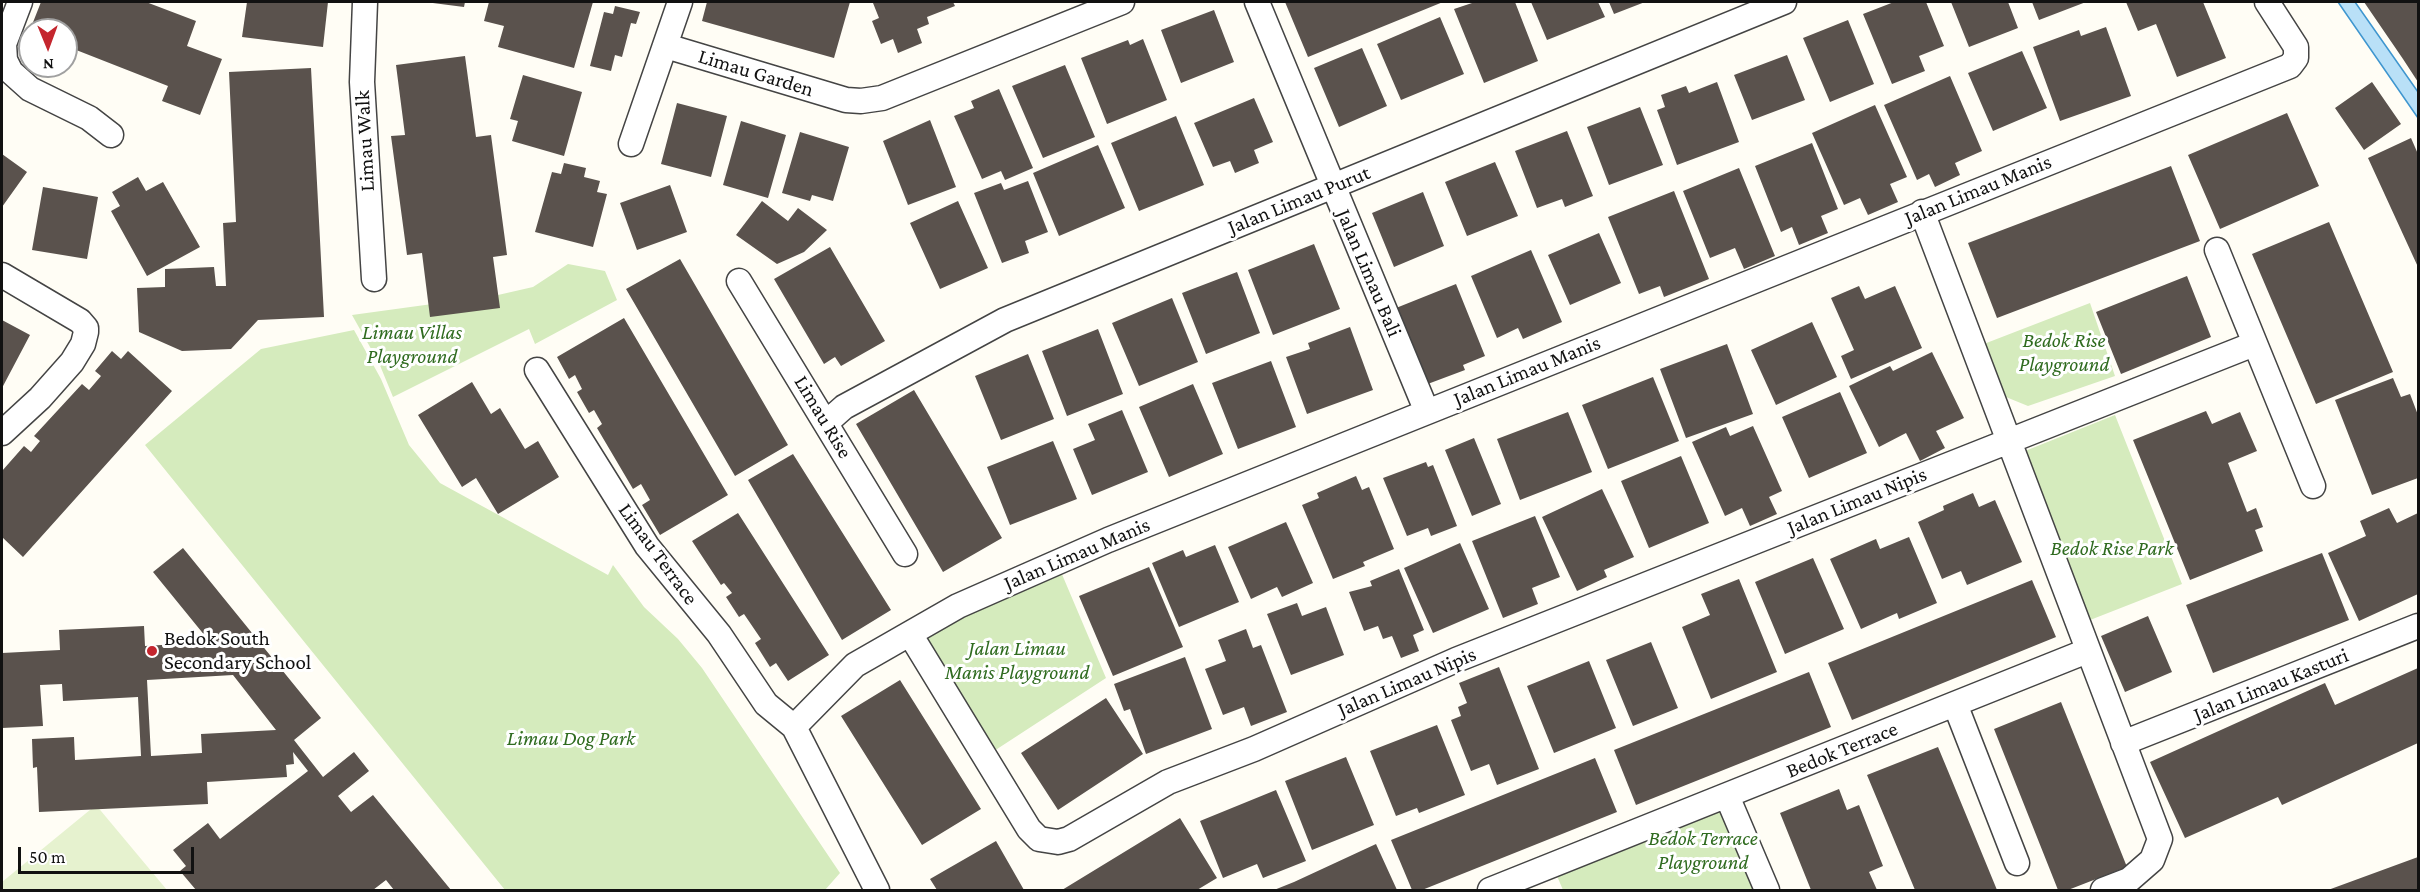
<!DOCTYPE html>
<html>
<head>
<meta charset="utf-8">
<style>
  body { margin:0 }
  #map { position:relative; width:2420px; height:892px; overflow:hidden; background:#fffdf5; font-family:"Crimson Pro",serif }
  canvas { display:block }
  .frame { position:absolute; inset:0; border:3px solid #111; pointer-events:none }
  .north { position:absolute; left:18px; top:18px; width:60px; height:60px; box-sizing:border-box; background:#fff; border:2px solid #a0a0a0; border-radius:50%; rotate:179deg; font-size:16px; font-weight:700; line-height:24px; text-align:center; color:#111 }
  .north::after { content:''; display:block; margin:auto; width:21px; height:27px; background:#c4262e; clip-path:polygon(50% 0,100% 100%,50% 72%,0 100%) }
  .scale { position:absolute; left:18px; top:847px; width:176px; height:27px; box-sizing:border-box; border:3px solid #111; border-top:0; padding-left:8px; font-size:18px; line-height:21px; white-space:nowrap; color:#111; -webkit-text-stroke:4px #fff; paint-order:stroke }
</style>
</head>
<body>
<div id="map">
<canvas width="2420" height="892"></canvas>
<div class="frame"></div>
<div class="north">N</div>
<div class="scale">50 m</div>
</div>
<script>
const ctx = document.querySelector('canvas').getContext('2d');
ctx.lineJoin = 'round';
function fillPath(path, color) {
  ctx.fillStyle = color;
  ctx.fill(path, 'evenodd');
}
function poly(rows) {
  const path = new Path2D();
  for (const r of rows) {
    path.moveTo(r[0], r[1]);
    for (let i = 2; i < r.length; i += 2) path.lineTo(r[i], r[i + 1]);
  }
  return path;
}
function trace(path, color, width, dash) {
  ctx.strokeStyle = color;
  ctx.lineWidth = width;
  ctx.lineCap = dash ? 'butt' : 'round';
  ctx.setLineDash(dash || []);
  ctx.stroke(path);
}
function drawText(font, color, halo, rows, align = 'center') {
  ctx.font = font + ' "Crimson Pro",serif';
  ctx.lineWidth = 6;
  ctx.setLineDash([]);
  ctx.textBaseline = 'middle';
  ctx.strokeStyle = halo;
  ctx.fillStyle = color;
  for (const [text, x, y, turn = 0] of rows) {
    ctx.save();
    ctx.translate(x, y);
    ctx.rotate((+turn || 0) * Math.PI / 180);
    ctx.textAlign = isNaN(turn) ? turn : align;
    if (halo) ctx.strokeText(text, 0, 0);
    ctx.fillText(text, 0, 0);
    ctx.restore();
  }
}
const green = poly([
  [568,264,605,271,617,300,535,344,529,329,393,397,379,363,352,315,498,295,533,287],
  [2090,303,2115,376,2028,406,2001,395,1976,347],
  [354,330,381,379,409,445,440,483,608,575,613,565,644,607,678,639,702,668,840,873,825,890,505,890,145,445,261,349],
  [2115,415,2182,584,2085,622,2020,453],
  [1061,572,1106,678,994,751,926,636,963,615],
  [1725,801,1762,890,1563,890,1554,869]
]);
const pitch = poly([
  [96,805,167,890,2,890,2,882]
]);
const water = poly([
  [2338,2,2355,2,2418,92,2418,118,2338,2]
]);
const building = poly([
  [41,2,146,2,196,21,187,46,222,59,200,115,162,101,168,86,66,46,66,30,30,30],
  [247,2,328,2,323,47,242,37],
  [425,2,465,2,464,7],
  [489,2,593,2,574,68,498,47,504,26,484,21],
  [707,2,850,2,834,58,702,21],
  [876,2,953,2,955,6,927,17,929,24,917,29,922,43,898,53,893,39,881,44,872,21,879,18,873,3],
  [1285,2,1443,2,1308,57],
  [1475,2,1515,2,1538,61,1484,83,1454,9],
  [1531,2,1598,2,1605,17,1547,40],
  [1609,2,1645,2,1614,14],
  [1894,2,1926,2,1944,46,1919,56,1925,71,1892,84,1863,14],
  [1951,2,2008,2,2018,28,1969,47],
  [2032,2,2086,2,2039,20],
  [2126,2,2203,2,2226,58,2177,77,2156,24,2138,31],
  [2364,2,2418,2,2418,82,2403,59],
  [615,6,640,12,636,24,631,23,622,57,615,55,611,71,590,66,604,12,613,14],
  [1214,10,1234,62,1181,83,1161,30],
  [1440,17,1464,74,1401,100,1377,44],
  [1848,20,1874,84,1830,102,1803,38],
  [2106,27,2131,96,2060,121,2033,47,2079,30,2081,36],
  [1143,39,1167,100,1107,124,1081,58,1128,40,1130,45],
  [1362,48,1387,106,1339,127,1314,68],
  [2022,51,2047,108,1993,131,1968,73],
  [1787,55,1805,100,1752,120,1734,75],
  [465,56,476,137,491,135,507,255,493,257,500,308,430,317,422,253,407,255,391,136,405,135,396,65],
  [1065,65,1095,137,1043,158,1012,86],
  [311,68,324,317,258,320,231,349,182,351,139,332,137,288,165,287,165,269,214,267,216,286,226,286,223,223,236,222,229,72],
  [523,75,582,92,564,156,512,141,518,121,510,119],
  [1950,76,1982,151,1955,163,1960,175,1935,187,1929,174,1917,180,1884,105],
  [1717,82,1739,142,1677,165,1657,110,1665,107,1661,95,1686,86,1689,93],
  [2372,82,2401,124,2364,150,2335,108],
  [999,89,1033,168,1005,180,1001,171,982,179,954,116,974,108,971,101],
  [1254,98,1273,142,1254,150,1259,163,1235,173,1230,161,1213,167,1194,123],
  [677,103,727,116,711,177,661,164],
  [1875,105,1907,177,1890,184,1898,202,1868,215,1860,198,1844,205,1812,133],
  [1640,107,1663,165,1609,185,1587,127],
  [2287,113,2319,186,2220,229,2188,155],
  [1176,116,1204,185,1139,211,1111,143],
  [930,120,956,187,908,205,883,141],
  [741,121,786,135,768,198,723,185],
  [1567,131,1593,196,1565,207,1562,199,1537,208,1515,151],
  [800,132,849,147,833,201,812,195,810,201,782,193],
  [2411,138,2418,154,2418,267,2368,158],
  [1812,143,1838,209,1821,216,1828,233,1799,245,1792,227,1781,232,1755,166],
  [1098,145,1125,208,1059,236,1033,173],
  [2,154,27,172,2,207],
  [1495,162,1518,216,1467,236,1445,182],
  [564,163,586,168,584,177,600,181,597,192,607,194,593,247,535,232,552,172,561,174],
  [2171,166,2200,241,1997,318,1968,243],
  [1739,168,1775,256,1744,269,1735,248,1710,258,1683,191],
  [138,177,146,191,163,182,200,247,147,276,111,211,120,206,112,192],
  [1028,181,1048,232,1025,241,1029,253,1002,263,974,193,1001,183,1004,190],
  [670,185,687,232,637,250,620,203],
  [43,187,98,197,87,259,32,250],
  [1674,191,1709,279,1664,297,1660,286,1639,294,1608,217],
  [1423,192,1444,246,1394,267,1372,213],
  [762,201,788,221,798,208,827,230,804,252,777,264,736,235],
  [958,201,988,268,940,289,910,223],
  [2329,222,2393,372,2316,404,2252,254],
  [1599,233,1621,283,1570,305,1548,255],
  [1314,244,1340,309,1273,335,1248,270],
  [830,247,885,341,841,366,835,357,824,364,774,279],
  [1531,250,1562,322,1523,339,1518,328,1497,338,1471,276],
  [680,259,788,445,735,476,626,289],
  [1237,272,1260,333,1206,354,1182,293],
  [2187,276,2211,337,2121,374,2096,312],
  [1456,284,1485,356,1463,365,1465,370,1425,385,1396,308],
  [1859,286,1865,299,1895,286,1922,348,1851,379,1841,356,1854,350,1831,298],
  [1172,298,1198,362,1139,386,1112,323],
  [624,318,728,495,660,535,642,505,650,500,641,484,633,489,597,428,602,424,594,410,589,413,577,392,582,389,575,375,569,379,557,357],
  [2,320,30,335,2,388],
  [1812,322,1837,377,1776,405,1751,350],
  [1350,327,1373,390,1307,414,1286,357,1310,349,1308,343],
  [1098,329,1123,394,1067,416,1042,351],
  [1727,344,1753,414,1686,438,1660,369],
  [112,351,121,359,128,351,172,391,23,557,2,537,2,471,24,446,31,452,40,441,34,436,82,384,89,390,101,376,95,371],
  [1932,352,1964,418,1936,431,1945,448,1920,461,1906,433,1879,447,1849,386,1890,366,1893,371],
  [1028,354,1054,419,1001,440,975,376],
  [1271,361,1296,427,1238,449,1212,383],
  [1653,377,1679,441,1608,469,1582,405],
  [2393,378,2401,397,2410,394,2418,415,2418,478,2372,495,2335,400],
  [472,382,491,414,500,408,525,449,538,441,559,477,498,514,476,478,462,487,418,415],
  [1193,384,1223,454,1169,477,1139,407],
  [914,390,1002,538,943,572,856,424],
  [1840,392,1867,453,1809,478,1782,417],
  [1122,410,1148,472,1092,495,1073,449,1095,440,1088,424],
  [2206,411,2212,424,2240,412,2257,451,2228,463,2247,512,2256,508,2263,527,2255,530,2263,551,2190,580,2133,440],
  [1568,412,1592,472,1520,500,1497,439],
  [1753,426,1782,491,1769,497,1777,514,1750,526,1742,508,1725,516,1692,442,1726,427,1730,436],
  [1474,438,1501,504,1472,516,1445,450],
  [1053,441,1077,499,1010,525,987,467],
  [793,454,891,610,842,640,748,480],
  [1681,456,1709,523,1649,548,1621,481],
  [1426,462,1428,467,1433,465,1457,526,1431,536,1428,528,1407,536,1383,478],
  [1356,476,1362,490,1369,487,1394,549,1363,562,1365,566,1333,579,1302,505,1319,498,1317,493],
  [1602,489,1634,557,1604,570,1607,577,1577,591,1542,517],
  [1973,493,1979,507,1995,500,2022,562,1967,585,1961,571,1942,579,1918,522,1944,510,1943,506],
  [2389,508,2397,523,2418,513,2418,594,2359,621,2328,553,2366,536,2360,521],
  [738,513,829,655,788,681,776,663,770,667,755,643,761,639,744,614,739,617,726,597,732,593,724,583,721,585,692,541],
  [1535,516,1560,577,1532,588,1538,604,1503,618,1472,541],
  [1286,522,1313,583,1282,597,1277,587,1251,599,1228,547],
  [1909,537,1937,603,1899,619,1897,613,1861,629,1830,559,1876,539,1880,549],
  [1460,543,1489,609,1433,633,1404,568],
  [1215,545,1239,602,1179,627,1152,563,1183,550,1186,557],
  [183,548,321,718,294,740,323,777,354,752,369,771,338,796,351,812,373,795,451,890,394,890,386,880,373,890,196,890,180,871,186,866,173,850,208,823,220,839,308,771,293,752,294,764,286,765,287,777,207,782,208,804,39,812,37,767,33,768,32,739,74,737,75,760,141,756,138,697,63,701,62,684,40,685,43,726,2,728,2,653,60,650,59,630,144,626,145,646,210,642,153,572],
  [233,675,276,730,201,734,202,753,151,756,147,680],
  [2322,553,2349,620,2213,673,2186,605],
  [1813,558,1844,629,1785,654,1755,582],
  [1149,567,1183,647,1113,676,1079,596],
  [1399,569,1424,630,1413,635,1419,651,1401,658,1392,636,1383,639,1378,626,1364,631,1349,592,1372,586,1370,581],
  [1739,579,1777,672,1711,699,1682,627,1710,615,1701,594],
  [2032,580,2056,637,1852,720,1828,663],
  [1297,603,1302,616,1326,607,1344,655,1291,675,1267,614],
  [2148,616,2172,672,2125,692,2101,636],
  [1246,629,1253,648,1261,645,1287,712,1251,726,1244,707,1223,715,1205,669,1226,661,1218,640],
  [1651,642,1678,708,1633,726,1606,660],
  [1185,657,1212,729,1146,754,1130,709,1124,711,1114,684],
  [1589,661,1616,728,1554,753,1527,686],
  [1499,667,1539,769,1497,785,1489,764,1471,771,1451,720,1461,716,1458,707,1467,703,1459,683],
  [2418,668,2418,743,2282,805,2278,797,2185,838,2150,762,2325,683,2335,705],
  [1809,672,1831,727,1636,805,1614,750],
  [900,680,981,809,922,845,841,716],
  [1106,698,1143,754,1058,810,1021,753],
  [2061,702,2127,867,2068,890,2058,890,1994,729],
  [1437,725,1465,795,1419,813,1417,808,1396,816,1370,751],
  [1938,747,1948,771,1997,890,1915,890,1867,775],
  [1346,757,1374,825,1312,850,1285,781],
  [1595,758,1617,812,1422,890,1412,890,1391,840],
  [1839,789,1847,810,1859,805,1883,866,1869,872,1877,890,1811,890,1780,813],
  [1276,790,1306,861,1263,878,1257,864,1223,878,1200,821],
  [1180,818,1217,878,1197,890,1062,890],
  [996,841,1024,890,937,890,930,879],
  [1376,844,1397,890,1274,890,1294,882],
  [2418,857,2418,890,2328,890]
]);
const street = poly([
  [20,2,4,44,5,60,11,72,30,89,89,118,111,135],
  [365,2,362,82,374,279],
  [1257,2,1427,412],
  [666,46,846,100,861,101,882,98,1122,2],
  [631,144,680,2],
  [1922,212,2160,839,2152,860,2129,880,2103,890],
  [2217,250,2313,486],
  [2,275,80,321,86,328,86,332,83,344,72,362,40,398,2,433],
  [739,281,905,554],
  [537,370,647,546,719,634,766,704,794,727,877,890],
  [826,423,844,407,1005,320,1784,2],
  [910,634,1029,829,1039,839,1058,842,1069,839,1168,782,1254,749,1456,660,2254,344],
  [1955,704,2017,863],
  [794,727,855,665,958,606,1108,540,2290,66,2296,58,2296,47,2267,2],
  [2123,743,2418,626],
  [1727,796,1767,890],
  [1490,890,2087,651]
]);
const markers = [
  [152,651,6,"#c4262e"]
];
const streetNames = [
  ["Limau Garden",756,73,17],
  ["Limau Walk",365,141,-93],
  ["Jalan Limau Manis",1978,190,-22],
  ["Jalan Limau Purut",1299,200,-22],
  ["Jalan Limau Bali",1369,273,67],
  ["Jalan Limau Manis",1527,371,-22],
  ["Limau Rise",823,417,59],
  ["Jalan Limau Nipis",1857,501,-22],
  ["Limau Terrace",658,554,54],
  ["Jalan Limau Manis",1077,554,-23],
  ["Jalan Limau Nipis",1407,682,-23],
  ["Jalan Limau Kasturi",2271,685,-22],
  ["Bedok Terrace",1842,750,-22]
];
const parkNames = [
  ["Limau Villas",412,333],
  ["Playground",412,357],
  ["Bedok Rise",2064,341],
  ["Playground",2064,365],
  ["Bedok Rise Park",2112,549],
  ["Jalan Limau",1017,649],
  ["Manis Playground",1017,673],
  ["Limau Dog Park",571,739],
  ["Bedok Terrace",1703,839],
  ["Playground",1703,863]
];
const poiNames = [
  ["Bedok South",164,639],
  ["Secondary School",164,663]
];
fillPath(green, '#d5ebbd');
fillPath(pitch, '#e6f2cf');
fillPath(water, '#b9e0f7');
trace(water, '#3f96cf', 1.5);
fillPath(building, '#5a524d');
trace(street, '#444', 27);
trace(street, '#fff', 24);
for (const [x, y, r, color] of markers) {
  const dot = new Path2D();
  dot.arc(x, y, r, 0, 2 * Math.PI);
  ctx.fillStyle = color;
  ctx.fill(dot);
  trace(dot, '#fff', 2);
}
drawText('21px', '#111', '#fff', streetNames);
drawText('italic 21px', '#2f6b1f', '#fff', parkNames);
drawText('21px', '#111', '#fff', poiNames, 'left');
</script>
</body>
</html>
